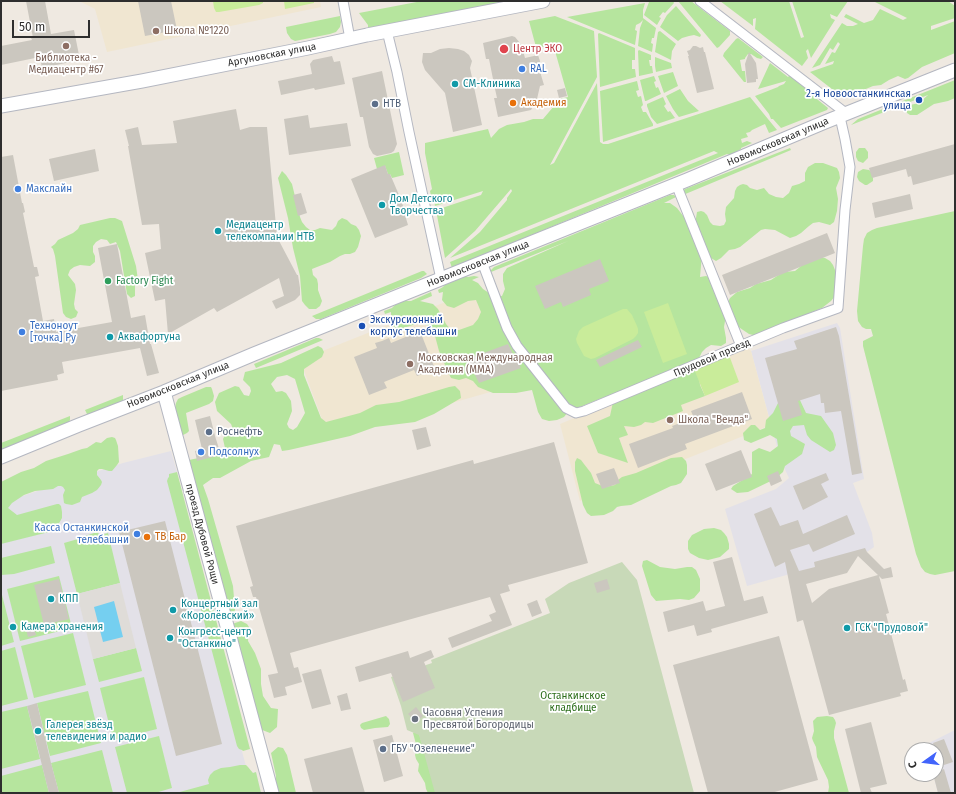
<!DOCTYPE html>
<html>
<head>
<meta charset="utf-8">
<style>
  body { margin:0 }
  #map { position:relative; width:956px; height:794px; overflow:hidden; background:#efe9e1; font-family:"Fira Sans",sans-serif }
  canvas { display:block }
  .frame { position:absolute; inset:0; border:2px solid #2e2e2e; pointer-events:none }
  .north { position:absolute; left:904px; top:742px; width:40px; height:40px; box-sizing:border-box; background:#fff; border:1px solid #ababab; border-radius:50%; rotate:256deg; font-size:11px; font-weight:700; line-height:16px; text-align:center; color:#2e2e2e }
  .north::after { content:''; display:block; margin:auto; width:14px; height:18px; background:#4264fb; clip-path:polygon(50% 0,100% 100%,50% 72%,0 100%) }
  .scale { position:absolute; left:12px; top:20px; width:78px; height:18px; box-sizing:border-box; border:2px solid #2e2e2e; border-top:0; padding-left:5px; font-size:12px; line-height:14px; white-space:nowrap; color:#2e2e2e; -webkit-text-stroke:3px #fff; paint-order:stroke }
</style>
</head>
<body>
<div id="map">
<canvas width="956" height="794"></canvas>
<div class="frame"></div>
<div class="north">С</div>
<div class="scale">50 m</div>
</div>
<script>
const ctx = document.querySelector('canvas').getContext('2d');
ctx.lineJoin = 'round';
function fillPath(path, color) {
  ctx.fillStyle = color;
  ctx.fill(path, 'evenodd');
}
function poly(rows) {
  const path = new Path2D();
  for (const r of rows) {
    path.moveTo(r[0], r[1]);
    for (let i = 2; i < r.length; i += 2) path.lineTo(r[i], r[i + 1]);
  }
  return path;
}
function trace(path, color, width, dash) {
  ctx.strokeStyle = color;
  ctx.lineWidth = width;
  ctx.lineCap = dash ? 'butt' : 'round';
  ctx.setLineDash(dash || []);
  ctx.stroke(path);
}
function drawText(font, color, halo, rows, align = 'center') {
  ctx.font = font + ' "Fira Sans",sans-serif';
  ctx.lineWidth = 3.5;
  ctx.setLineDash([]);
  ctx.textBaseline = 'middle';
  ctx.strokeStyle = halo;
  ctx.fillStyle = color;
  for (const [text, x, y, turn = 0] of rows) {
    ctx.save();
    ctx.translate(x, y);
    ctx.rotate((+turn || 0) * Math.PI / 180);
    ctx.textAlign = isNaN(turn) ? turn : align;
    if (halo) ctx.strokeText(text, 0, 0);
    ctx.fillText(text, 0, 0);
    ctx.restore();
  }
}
const industrial = poly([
  [837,323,840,328,864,479,853,483,872,533,874,547,867,552,865,549,815,567,747,586,725,509,776,489,789,478,781,461,751,351],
  [171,451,177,472,169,475,248,774,256,772,261,793,1,793,1,503,123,463],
  [955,730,955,793,938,793,933,774,936,774,936,750,924,750,923,746]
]);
const education = poly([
  [79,1,320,1,321,7,107,52,95,9],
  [478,289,529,381,329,438,300,360],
  [746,347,751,351,771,425,580,501,560,424]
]);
const green = poly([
  [422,1,508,1,368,28,368,25,359,13],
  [657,1,673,1,674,3,665,13,663,12,659,17,661,18,657,25,644,15,649,2],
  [678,1,691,1,730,31,730,35,719,47,717,48],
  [720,1,789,1,801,38,804,37,792,1,848,1,837,17,830,14,831,18,835,20,811,58,808,49,806,51,808,58,802,66,755,29,756,18,753,19,753,26],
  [873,1,948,1,955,6,955,18,931,26,931,30,955,21,955,53,922,67,908,78,905,79,898,76,889,80,881,85,873,86,849,96,844,96,837,93,810,72,833,64,834,61,825,64,832,52,835,53,840,44,838,42,833,50,830,48,820,65,812,68,842,23,847,26,853,26,858,24,844,17,846,14,864,23,873,20,880,9,903,20,907,18],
  [645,3,643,10,643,18,656,28,654,38,652,38,651,43,653,44,652,52,638,46,640,28,643,20,640,23,636,25,635,30,637,31,635,45,567,17],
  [676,6,701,35,700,37,694,35,689,36,682,38,678,41,660,27,667,15],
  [340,16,341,22,340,27,336,32,330,34,295,41,291,39,287,33,286,27],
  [555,16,594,31,597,77,550,165,554,163,597,83,600,142,603,144,608,144,750,97,777,130,769,133,765,124,752,130,750,132,746,133,748,137,741,139,742,143,747,141,752,143,741,148,741,149,731,155,727,154,452,268,450,262,718,153,714,151,450,258,480,232,507,200,507,198,512,191,511,189,475,231,445,258,436,210,481,195,483,191,435,206,434,199,431,196,430,191,432,189,425,153,425,143,488,129,491,138,499,129,507,125,524,122,533,119,543,119,560,99,568,97,553,44,538,48,536,47,529,21],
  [660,31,676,44,672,51,671,60,655,52,658,32],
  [599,33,635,48,635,60,632,60,632,69,635,69,636,77,600,87,598,34],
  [738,38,763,57,761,59,757,58,751,54,748,54,745,58,745,59,740,60,742,71,745,71,746,82,744,82,723,56,724,53,736,39],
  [639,50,651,55,651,60,649,60,650,66,652,66,653,73,639,76,638,51],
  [655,57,671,63,672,68,656,72,655,66],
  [770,63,788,77,790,75,809,89,807,91,828,108,827,110,781,128,773,119,771,119,769,114,755,96,778,87,779,86,784,84,786,81,758,89],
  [673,72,678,86,664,93,658,76],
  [654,76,656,81,654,82,656,88,658,87,661,94,646,101,645,101,640,80],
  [955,80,955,85,954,86,955,86,955,98,948,101,934,104,917,115,910,115,907,113,906,110,907,107,910,105,919,103,928,95,851,125,858,119],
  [637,81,639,90,636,91,638,97,641,96,643,105,641,107,643,112,646,112,653,124,653,126,603,142,600,91],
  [680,89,688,101,699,111,679,117,678,116,673,109,666,96],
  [663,97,666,104,664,106,668,112,670,111,675,118,657,124,651,117,647,106,647,104],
  [790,148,791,150,683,195,682,191,685,189],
  [859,148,865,148,868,152,868,158,863,163,858,161,856,157,856,152],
  [399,152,404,175,392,178,390,174,388,174,385,166,377,169,374,158],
  [815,163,823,163,837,168,839,172,840,178,836,188,838,199,837,211,834,222,830,225,819,222,813,223,809,226,801,233,796,236,790,238,775,230,765,229,761,230,740,247,735,249,729,250,721,258,716,261,711,258,702,237,694,222,696,218,697,212,701,211,704,212,707,215,710,222,713,225,720,226,724,225,726,221,725,214,726,207,734,198,735,191,737,187,740,185,743,184,747,185,750,188,757,190,764,188,769,194,776,197,783,198,789,193,792,186,799,184,805,181,805,173,808,167],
  [863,169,869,170,873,173,873,181,867,185,865,185,859,181,857,177,858,172],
  [282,171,286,175,292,184,300,217,302,222,306,227,310,230,315,230,320,228,332,230,336,226,338,221,342,218,347,220,351,224,356,226,359,230,361,236,358,247,355,252,350,254,345,254,340,256,330,262,317,267,312,269,313,275,317,279,318,284,318,290,322,301,320,306,316,309,309,309,305,305,302,301,300,276,293,248,288,218,278,178],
  [670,195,674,195,676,197,664,203,670,203,677,208,691,226,702,254,700,277,706,276,711,278,725,315,725,321,724,327,726,338,726,343,721,346,711,345,706,348,702,352,697,362,700,385,705,396,681,405,683,411,653,423,645,422,641,425,634,427,624,426,628,435,619,438,628,463,598,453,587,426,610,416,613,402,609,396,602,398,580,407,572,407,564,417,557,420,549,421,542,419,538,412,532,390,516,393,493,393,478,387,473,381,466,378,459,380,451,378,448,372,439,351,435,336,432,330,427,325,419,323,397,330,392,324,391,317,391,312,385,314,384,311,392,308,396,304,402,301,411,301,431,292,432,296,420,301,433,304,438,309,446,324,451,330,459,330,473,325,478,319,481,312,476,300,468,301,454,308,447,306,442,300,443,292,439,293,438,290,443,287,447,282,459,274,468,277,474,276,479,277,472,280,478,283,483,289,495,297,502,296,505,289,503,281,503,274,507,268,568,241,491,272,491,270,494,267],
  [955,211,955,571,935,575,930,574,925,572,921,567,916,554,863,346,863,341,873,336,871,329,866,329,862,327,858,321,857,311,863,246,864,239,867,233,872,230,877,228],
  [110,218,115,218,122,221,136,266,138,280,135,285,135,296,131,298,127,294,120,251,116,242,110,244,107,240,101,239,96,242,93,246,93,252,95,256,95,262,90,266,80,265,74,267,70,270,68,275,75,284,76,290,74,304,75,309,78,312,76,317,71,319,66,317,63,313,55,256,53,249,51,247,55,244,58,240,73,233,78,229,80,225],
  [812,257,820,257,825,258,830,261,833,265,837,275,836,295,831,301,822,308,757,335,753,335,749,334,737,326,728,302,730,298,737,292,750,288,756,284,771,280,777,276,784,272,795,271],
  [422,271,424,271,427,274,421,278,321,319,316,319,312,316],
  [316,338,319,338,323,340,256,368,254,364],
  [318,346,322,348,324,352,322,357,304,369,304,375,321,418,326,422,360,413,376,405,399,402,449,387,455,386,460,391,461,398,434,414,415,422,375,427,350,436,289,450,282,451,280,445,274,444,269,457,251,461,220,478,213,478,203,485,208,499,233,586,235,610,233,614,228,614,184,461,223,453,225,448,223,439,227,431,233,429,231,424,217,411,215,402,219,393,235,386,239,387,244,395,249,396,251,391,250,387,243,380,245,372,281,363],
  [287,375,295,379,305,413,297,427,293,430,289,428,287,424,292,411,291,401,286,393,282,391,276,392,271,384,277,377],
  [206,387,211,387,212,389,214,396,213,401,209,404,186,413,189,431,187,433,183,435,181,433,175,408,176,403,178,399,182,397],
  [123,395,123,401,121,403,90,415,87,414,85,410],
  [799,398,806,413,821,416,833,433,836,445,834,450,830,452,811,440,807,435,804,425,793,426,790,431,791,436,805,444,802,454,785,466,783,472,775,479,748,492,737,493,731,489,733,486,752,474,752,452,759,448,770,452,778,446,777,439,770,435,751,443,744,440,743,433,751,425,755,425,760,430,765,428,766,420,773,413,780,399],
  [70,416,70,420,68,424,1,451,1,443],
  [112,437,115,438,116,440,118,446,119,462,117,465,112,471,109,471,102,469,99,469,97,471,97,475,101,480,102,482,101,485,97,490,92,493,82,497,80,502,72,505,66,504,64,503,63,495,65,490,63,487,61,486,58,486,53,489,35,491,24,495,12,503,8,508,17,515,57,504,59,504,61,506,62,512,62,518,58,525,54,530,49,532,1,544,1,482,21,472,34,468,46,461,68,454,82,449,87,448,96,442,101,443,107,438],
  [682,457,686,461,687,465,687,474,681,483,676,485,671,486,631,505,621,506,617,507,613,511,604,515,591,516,587,513,583,505,575,471,575,462,577,458,581,460,584,464,591,473,595,483,605,487,615,485,618,480,622,477,636,473,671,458],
  [177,472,250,749,243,751,242,750,239,749,237,746,167,481,168,478,169,477,169,474],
  [714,528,721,530,724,533,727,537,729,544,729,549,720,557,708,560,699,558,690,553,688,549,688,541,692,535,704,529],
  [97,532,100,535,108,533,120,583,77,594,64,543,78,539,85,536],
  [51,546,55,563,14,574,1,575,1,558],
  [647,560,660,567,675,569,687,567,692,567,696,570,700,579,700,591,694,598,689,600,680,599,656,601,651,595,642,566,643,561],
  [59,576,72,628,20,641,7,589],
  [1,591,14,642,1,646],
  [241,621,247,624,249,627,248,641,255,653,261,669,261,684,263,696,271,708,278,709,277,727,270,733,257,728,241,669,240,645,236,641,232,624],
  [73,633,86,685,34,698,21,646],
  [15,647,28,699,1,706,1,651],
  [136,648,142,671,99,682,93,659],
  [144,677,157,729,113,740,100,688],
  [88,691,101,743,50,756,37,703],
  [27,706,40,759,1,769,1,712],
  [386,716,389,719,390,724,388,727,375,728,364,730,361,728,360,725,362,723],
  [827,716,833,717,835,720,836,723,834,731,834,738,849,793,828,793,829,787,828,780,817,757,816,747,813,741,812,738,814,731,813,721,817,717],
  [418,730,437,793,428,793,426,789,425,783,418,771,419,764,416,759,415,755,417,748,413,733,415,731],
  [159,736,172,788,155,793,127,793,115,747],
  [278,747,283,748,287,755,296,793,273,793,276,776,271,753],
  [102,750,113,793,59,793,51,763],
  [42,765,49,793,1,793,1,776],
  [240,765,246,765,248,767,253,773,256,772,261,793,176,793,209,784,208,780,210,775,214,771,221,768,230,767]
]);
const cemetery = poly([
  [622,562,637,580,694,793,435,793,419,735,407,730,401,706,391,677,432,663,431,660,550,613,545,599,569,583]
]);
const pitch = poly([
  [213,1,263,1,263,3,259,5,219,12,216,12,214,8],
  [284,1,314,1,314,3,285,9],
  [668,303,687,354,663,363,644,312],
  [623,309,627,309,632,315,637,326,638,329,638,333,636,336,633,339,595,358,591,359,584,356,577,343,576,339,579,331,583,327],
  [729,355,739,382,705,396,694,369]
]);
const plaza = poly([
  [120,583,136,648,93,659,77,594]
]);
const water = poly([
  [114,601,123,637,103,642,94,607]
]);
const building = poly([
  [26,1,45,1,51,34,74,30,80,60,42,68,40,57,1,65,1,46,32,40,31,38,33,38],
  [138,1,171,1,177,30,145,36],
  [512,36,515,37,520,43,522,47,525,58,538,55,540,61,541,75,544,85,540,86,537,99,531,110,498,117,494,98,497,98,495,89,489,59,486,59,483,43],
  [693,46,696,46,700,48,703,47,704,52,705,52,714,89,697,93,688,56,689,56,687,51,690,50],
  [449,48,458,49,464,51,469,55,472,61,470,68,482,125,453,132,445,93,425,70,422,62,423,53,431,53,440,49],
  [749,52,756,63,758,79,756,79,756,82,747,83,745,64],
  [332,56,334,62,340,61,345,84,315,90,314,88,281,95,278,81,312,74,310,64,313,60],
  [382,71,397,144,394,151,391,153,377,156,373,154,369,147,363,117,360,117,352,78],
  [565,88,567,96,559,98,557,90],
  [236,109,240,130,250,127,267,127,277,237,297,275,298,275,300,288,300,295,295,300,276,309,272,301,284,296,279,278,217,312,214,308,168,334,165,299,155,301,145,253,161,249,159,224,142,225,128,146,129,146,125,130,138,127,142,145,177,143,173,121],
  [308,115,310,128,347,123,351,146,289,155,284,119],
  [955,144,955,174,913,185,911,176,908,177,906,169,872,178,869,168],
  [95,149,99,171,54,181,49,159],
  [13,155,22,203,23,203,25,212,23,213,34,267,37,267,39,276,35,277,43,321,54,319,56,332,112,322,98,248,117,244,131,318,145,315,150,344,151,344,159,373,147,376,140,348,62,362,64,373,57,375,58,380,1,391,1,157],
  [385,165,388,174,390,174,399,195,406,214,405,215,408,225,375,238,351,179],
  [301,193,307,213,298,216,293,195],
  [910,194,913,209,875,218,872,203],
  [827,233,835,253,730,295,722,275],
  [600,259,609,281,589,289,591,295,563,307,561,302,545,309,535,286],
  [836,327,839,336,862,473,852,475,841,411,825,413,824,403,821,403,820,394,798,401,802,415,783,421,765,358,797,349,794,341],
  [420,331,435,369,417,376,414,370,384,382,387,388,369,395,354,357,377,348,375,343,382,341,389,338,391,343],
  [638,340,642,347,600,367,596,360],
  [508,344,516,360,517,360,521,368,479,383,467,359],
  [742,392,752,419,685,444,687,449,638,468,629,444,673,428,672,426,694,418,691,411],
  [210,416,215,436,221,455,197,461,195,451,202,449,195,420],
  [426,427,431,446,417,450,412,430],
  [554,442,588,563,508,585,510,591,500,594,512,625,452,648,448,638,492,621,489,615,496,612,490,597,290,653,294,668,298,667,302,682,285,687,287,695,274,698,268,675,278,673,256,597,253,597,250,587,253,586,236,526,473,460,474,464],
  [741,450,752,477,716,491,705,464],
  [614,468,620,483,602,489,596,474],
  [778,471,782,481,771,486,767,476],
  [826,473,829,480,821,484,828,497,803,510,793,486],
  [771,507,780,526,798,520,803,534,847,515,855,534,813,552,809,544,790,550,799,571,815,567,814,562,865,548,867,552,884,569,891,567,893,577,882,579,879,576,889,613,886,614,903,680,905,679,908,691,900,693,901,696,829,715,803,620,797,622,785,562,775,567,754,514],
  [858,556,878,575,829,589,812,603,806,584,847,573],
  [165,521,222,744,176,756,119,532],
  [732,557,744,601,763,596,768,613,711,629,712,632,697,636,694,625,668,632,663,612,703,601,706,611,725,606,713,562],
  [59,579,69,619,44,625,34,585],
  [607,579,610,589,597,593,594,583],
  [537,600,542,613,532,617,527,604],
  [34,627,36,635,28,637,26,629],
  [779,636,818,780,771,793,708,793,673,665],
  [431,650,434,657,424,662,435,688,403,702,391,673,359,682,355,667,408,651,410,658],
  [321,669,331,704,312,709,302,674],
  [347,693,351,709,341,711,337,696],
  [37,703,51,763,59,793,49,793,27,706],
  [416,707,423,716,416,722,408,714],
  [871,722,887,784,870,788,872,793,861,793,845,729],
  [392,735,403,776,384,782,373,740],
  [944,739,953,762,941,766,933,743],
  [352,747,365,793,313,793,304,759],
  [944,769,951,793,938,793,933,774,936,774,936,772]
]);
const street = poly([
  [343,1,350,39],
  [700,1,847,114],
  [387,31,397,72,409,132,441,279],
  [676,184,741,346],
  [482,262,507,328,517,346,566,408,576,413,584,411,783,328,838,308,845,210,850,167,845,139,840,117]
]);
const secondary = poly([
  [1,106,142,81,308,48,367,35,543,1],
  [164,392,178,444,272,793],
  [1,457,79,425,164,392,254,354,687,180,825,122,955,70]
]);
const markers = [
  [156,31,4,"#8d6e63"],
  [66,46,4,"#8d6e63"],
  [504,49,5,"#e0444e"],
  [522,69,4,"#3f7fe0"],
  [455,84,4,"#0f9aa8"],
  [919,100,4,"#1a4fb4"],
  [513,103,4,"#e8710a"],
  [375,104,4,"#5c6f8a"],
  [18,189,4,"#3f7fe0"],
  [382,205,4,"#0f9aa8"],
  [218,231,4,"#0f9aa8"],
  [108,281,4,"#2e9e5b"],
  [362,326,4,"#1a4fb4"],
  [22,332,4,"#3f7fe0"],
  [110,337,4,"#0f9aa8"],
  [410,364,4,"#8d6e63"],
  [670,420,4,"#8d6e63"],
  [209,432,4,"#5c6f8a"],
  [201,452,4,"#3f7fe0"],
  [137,534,4,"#3f7fe0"],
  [147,537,4,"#e8710a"],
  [51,599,4,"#0f9aa8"],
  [173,610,4,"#0f9aa8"],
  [13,627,4,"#0f9aa8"],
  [847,628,4,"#0f9aa8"],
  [170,638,4,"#0f9aa8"],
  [415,719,4,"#6b7280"],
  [38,731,4,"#0f9aa8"],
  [383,749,4,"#5c6f8a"]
];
const educationNames = [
  ["Школа №1220",164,31],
  ["Библиотека -",66,58,"center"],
  ["Медиацентр #67",66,70,"center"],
  ["Московская Международная",418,358],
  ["Академия (ММА)",418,370],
  ["Школа \"Венда\"",678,420]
];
const healthNames = [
  ["Центр ЭКО",513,49]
];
const streetNames = [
  ["Аргуновская улица",272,55,-11],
  ["Новомосковская улица",778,142,-23],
  ["Новомосковская улица",478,264,-22],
  ["Прудовой проезд",712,358,-23],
  ["Новомосковская улица",178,385,-22],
  ["проезд Дубовой Рощи",202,534,75]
];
const shopNames = [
  ["RAL",530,69],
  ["Макслайн",26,189],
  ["Техноноут",30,326],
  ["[точка] Ру",30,338],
  ["Подсолнух",209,452],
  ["Касса Останкинской",129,528,"right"],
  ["телебашни",129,540,"right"]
];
const cultureNames = [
  ["СМ-Клиника",463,84],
  ["Дом Детского",390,199],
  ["Творчества",390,211],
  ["Медиацентр",226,225],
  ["телекомпании НТВ",226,237],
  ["Аквафортуна",118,337],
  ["КПП",59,599],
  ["Концертный зал",181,604],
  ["«Королёвский»",181,616],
  ["Камера хранения",21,627],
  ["ГСК \"Прудовой\"",855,628],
  ["Конгресс-центр",178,632],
  ["\"Останкино\"",178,644],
  ["Галерея звёзд",46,725],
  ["телевидения и радио",46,737]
];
const transitNames = [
  ["2-я Новоостанкинская",911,94],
  ["улица",911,106],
  ["Экскурсионный",370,320,"left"],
  ["корпус телебашни",370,332,"left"]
];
const foodNames = [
  ["Академия",521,103],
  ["ТВ Бар",155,537]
];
const serviceNames = [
  ["НТВ",383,104],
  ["Роснефть",217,432],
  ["ГБУ \"Озеленение\"",391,749]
];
const leisureNames = [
  ["Factory Fight",116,281]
];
const parkNames = [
  ["Останкинское",573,696],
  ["кладбище",573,708]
];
const worshipNames = [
  ["Часовня Успения",423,713],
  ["Пресвятой Богородицы",423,725]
];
fillPath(industrial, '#e3e1e8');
fillPath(education, '#f0e6d1');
fillPath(green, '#b6e59e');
fillPath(cemetery, '#c8d9b8');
fillPath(pitch, '#c9ec9a');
fillPath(plaza, '#dfdcd8');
fillPath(water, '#75cff0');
fillPath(building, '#cbc7bf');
trace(street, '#b4b7c1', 11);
trace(secondary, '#b4b7c1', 15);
trace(street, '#fff', 9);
trace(secondary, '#fff', 13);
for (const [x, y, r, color] of markers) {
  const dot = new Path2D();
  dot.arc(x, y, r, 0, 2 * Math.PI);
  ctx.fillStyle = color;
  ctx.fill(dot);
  trace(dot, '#fff', 1.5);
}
drawText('10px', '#785e54', '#fff', educationNames, 'left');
drawText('10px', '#be3a42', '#fff', healthNames, 'left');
drawText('10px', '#2e2e2e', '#fff', streetNames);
drawText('10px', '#366cbe', '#fff', shopNames, 'left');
drawText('10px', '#0d838f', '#fff', cultureNames, 'left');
drawText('10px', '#164399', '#fff', transitNames, 'right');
drawText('10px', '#c56008', '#fff', foodNames, 'left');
drawText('10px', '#4e5e75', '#fff', serviceNames, 'left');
drawText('10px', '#27864d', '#fff', leisureNames, 'left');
drawText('10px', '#2c6e1b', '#fff', parkNames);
drawText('10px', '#5b616d', '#fff', worshipNames, 'left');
</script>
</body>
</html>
